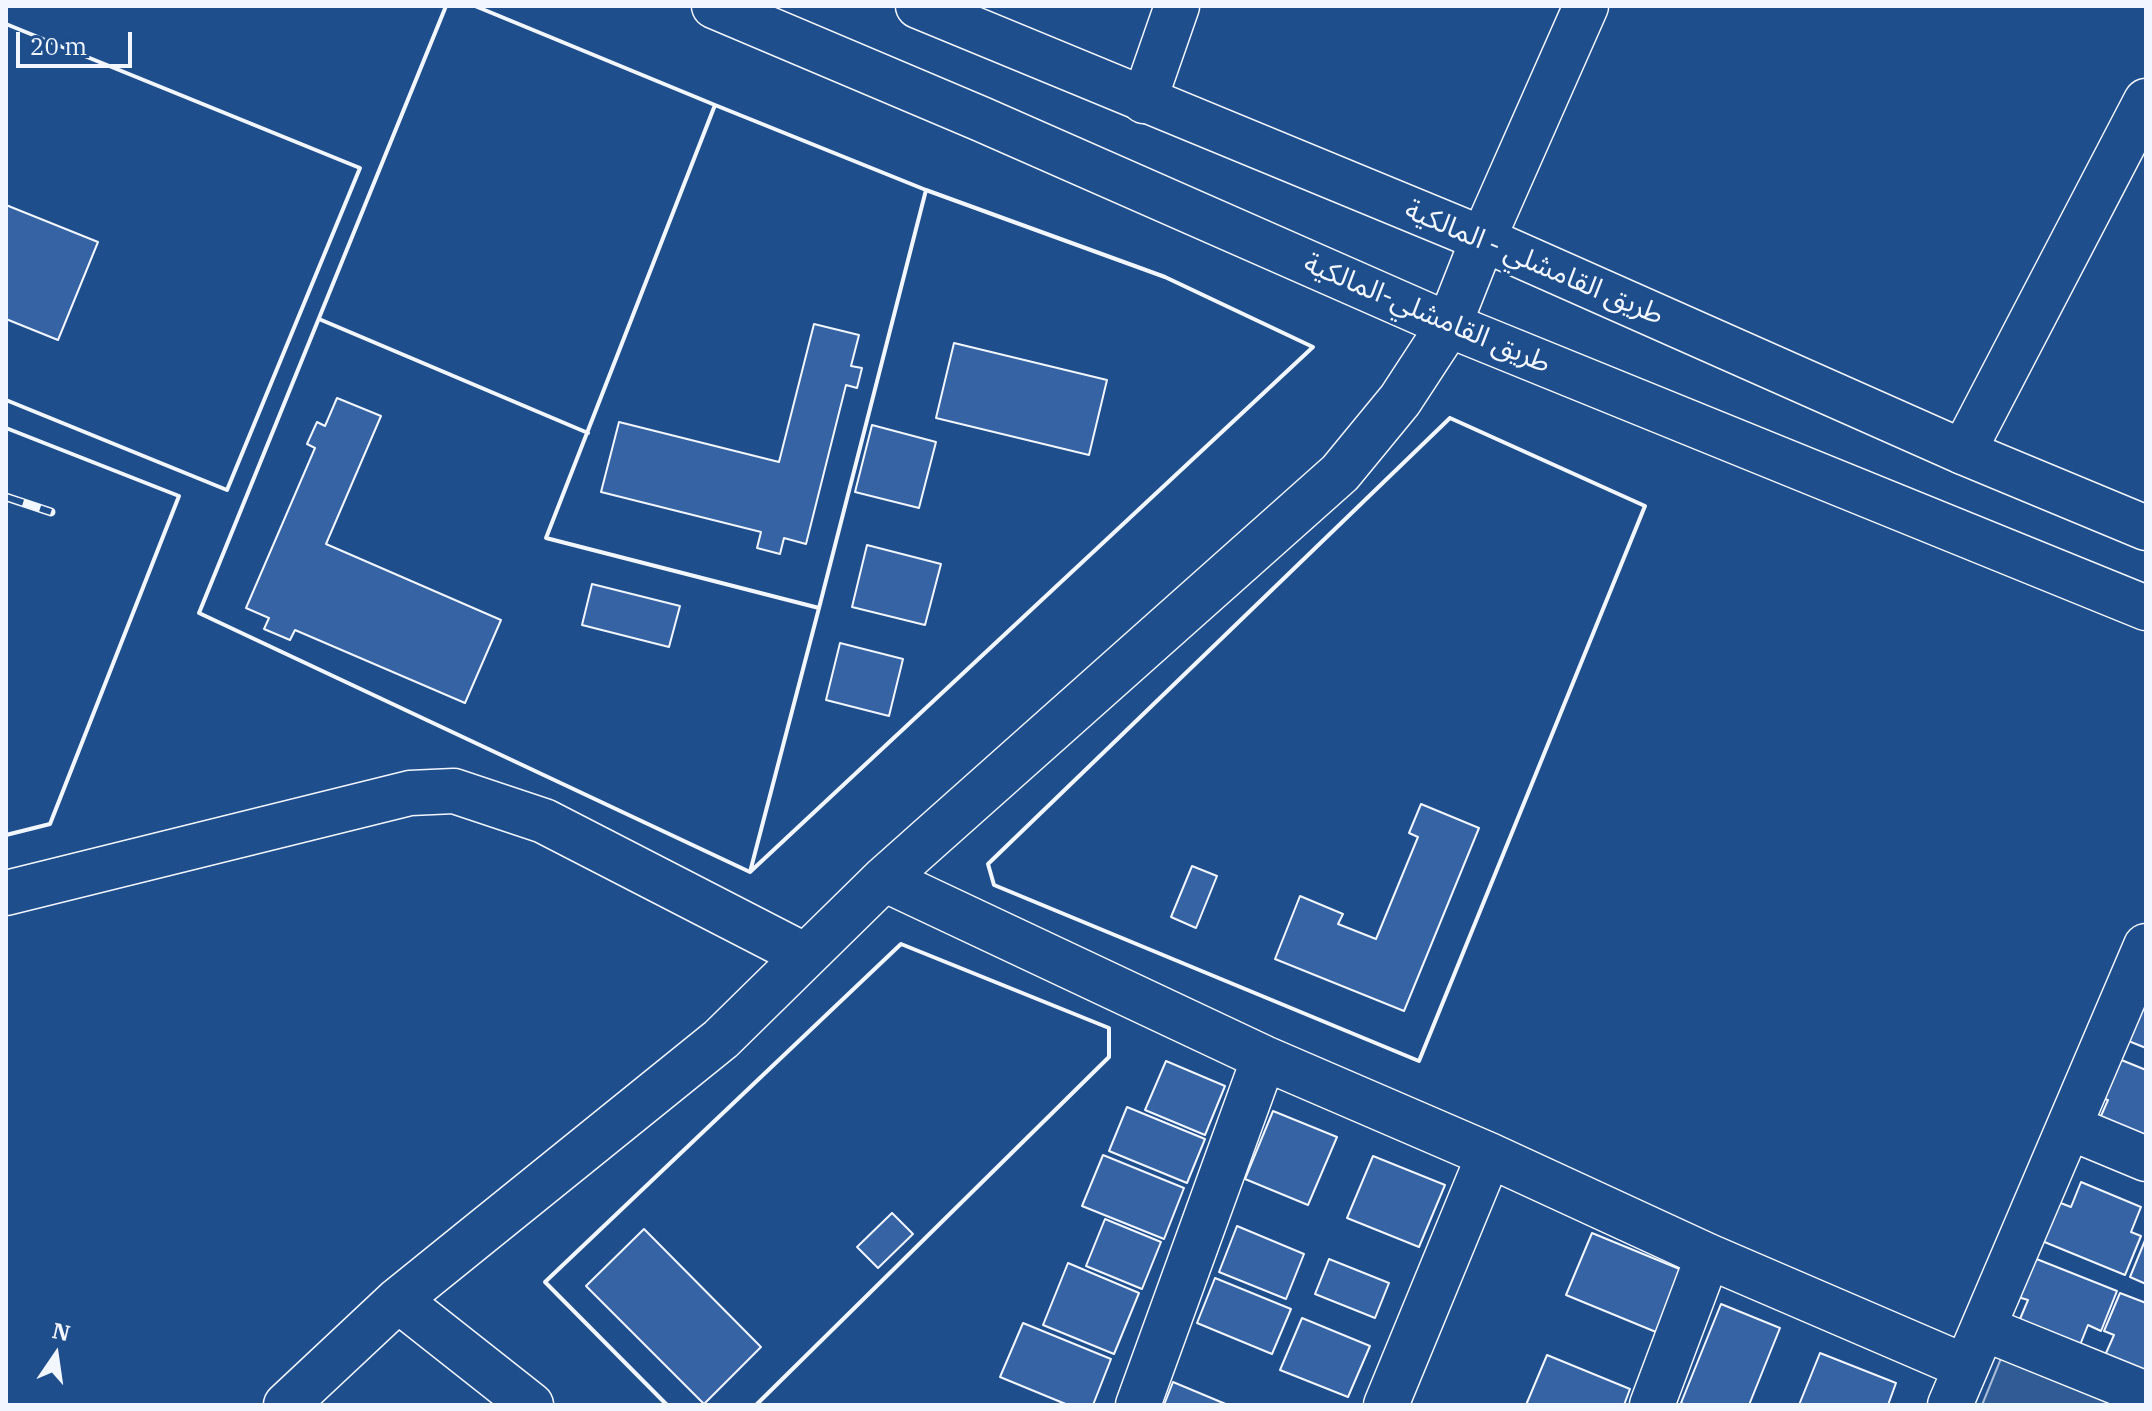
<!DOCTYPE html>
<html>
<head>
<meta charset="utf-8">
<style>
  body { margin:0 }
  #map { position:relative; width:2152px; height:1411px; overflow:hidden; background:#1f4e8c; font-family:"IBM Plex Serif",serif }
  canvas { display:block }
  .frame { position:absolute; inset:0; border:8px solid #f2f6ff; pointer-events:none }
  .north { position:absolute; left:16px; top:1315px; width:80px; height:80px; -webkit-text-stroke:6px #1f4e8c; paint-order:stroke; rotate:13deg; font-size:22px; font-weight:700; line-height:32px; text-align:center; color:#f2f6ff }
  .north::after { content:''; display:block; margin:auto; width:28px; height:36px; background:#f2f6ff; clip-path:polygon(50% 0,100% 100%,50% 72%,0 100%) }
  .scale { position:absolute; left:16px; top:32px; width:116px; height:36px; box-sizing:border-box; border:4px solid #f2f6ff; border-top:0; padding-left:10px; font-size:24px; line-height:28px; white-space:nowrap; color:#f2f6ff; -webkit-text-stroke:6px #1f4e8c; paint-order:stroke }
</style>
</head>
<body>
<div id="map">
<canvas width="2152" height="1411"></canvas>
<div class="frame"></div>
<div class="north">N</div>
<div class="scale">20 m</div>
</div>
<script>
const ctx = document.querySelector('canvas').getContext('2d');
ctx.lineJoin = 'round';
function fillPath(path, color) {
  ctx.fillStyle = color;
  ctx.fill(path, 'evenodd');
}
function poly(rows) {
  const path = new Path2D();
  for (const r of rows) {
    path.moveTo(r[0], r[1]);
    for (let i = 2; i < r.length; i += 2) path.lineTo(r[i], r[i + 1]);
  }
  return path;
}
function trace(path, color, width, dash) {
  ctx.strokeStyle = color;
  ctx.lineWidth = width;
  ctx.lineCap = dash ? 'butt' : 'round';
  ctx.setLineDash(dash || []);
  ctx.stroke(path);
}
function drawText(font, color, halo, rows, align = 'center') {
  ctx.font = font + ' "IBM Plex Serif","Noto Sans Arabic",serif';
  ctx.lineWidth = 6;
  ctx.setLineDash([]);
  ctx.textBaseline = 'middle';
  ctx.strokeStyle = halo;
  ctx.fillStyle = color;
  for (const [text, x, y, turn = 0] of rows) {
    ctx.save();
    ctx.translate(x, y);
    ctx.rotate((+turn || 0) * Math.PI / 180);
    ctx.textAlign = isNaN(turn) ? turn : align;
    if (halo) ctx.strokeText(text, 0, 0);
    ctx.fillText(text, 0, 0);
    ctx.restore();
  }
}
const built = poly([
  [2002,1356,2122,1405,1982,1405,2002,1356]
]);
const building = poly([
  [6,205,98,242,58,340,6,319,6,205],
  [814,324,859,335,851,366,862,368,857,388,846,385,806,544,784,538,780,554,757,548,761,532,601,492,619,422,779,462,814,324],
  [954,343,1107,380,1089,455,936,418,954,343],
  [337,398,381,416,326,544,501,620,465,703,295,630,290,640,264,629,269,618,246,608,315,448,307,444,317,422,325,426,337,398],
  [872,425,936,442,919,508,855,492,872,425],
  [867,545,941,564,925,625,852,607,867,545],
  [592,584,680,606,669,647,582,625,592,584],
  [840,643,903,659,889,716,826,700,840,643],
  [1421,804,1479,828,1404,1011,1275,959,1300,896,1343,914,1338,924,1376,939,1418,837,1409,833,1421,804],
  [1192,866,1217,876,1196,928,1171,917,1192,866],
  [2137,1000,2146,1003,2146,1048,2121,1038,2137,1000],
  [2114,1057,2146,1070,2146,1145,2097,1125,2108,1100,2098,1097,2114,1057],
  [1166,1061,1225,1086,1205,1135,1145,1110,1166,1061],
  [1127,1107,1205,1139,1187,1183,1109,1151,1127,1107],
  [1273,1111,1337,1137,1308,1205,1245,1179,1273,1111],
  [1103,1155,1184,1188,1164,1239,1082,1206,1103,1155],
  [1373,1156,1445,1185,1419,1247,1347,1218,1373,1156],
  [2081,1182,2141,1207,2131,1232,2141,1236,2125,1275,2042,1241,2058,1202,2071,1207,2081,1182],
  [892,1213,913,1234,878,1268,857,1247,892,1213],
  [1105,1219,1161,1242,1142,1289,1086,1266,1105,1219],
  [1237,1226,1304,1254,1286,1299,1219,1272,1237,1226],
  [644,1229,761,1347,704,1404,586,1286,644,1229],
  [1592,1233,1682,1270,1656,1332,1566,1295,1592,1233],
  [2146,1238,2146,1284,2130,1277,2146,1238],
  [2034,1258,2117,1291,2101,1331,2088,1325,2078,1350,2017,1326,2028,1300,2018,1297,2034,1258],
  [1329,1259,1389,1283,1375,1318,1315,1294,1329,1259],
  [1068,1263,1139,1293,1114,1354,1043,1325,1068,1263],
  [1215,1278,1291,1309,1272,1354,1197,1323,1215,1278],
  [2120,1293,2146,1303,2146,1378,2103,1360,2114,1335,2104,1331,2120,1293],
  [1721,1304,1780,1328,1749,1405,1686,1405,1681,1403,1721,1304],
  [1302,1318,1370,1346,1348,1397,1280,1370,1302,1318],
  [1023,1323,1111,1359,1093,1405,1068,1405,1000,1377,1023,1323],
  [1820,1353,1896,1383,1888,1405,1799,1405,1820,1353],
  [1547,1355,1630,1389,1624,1405,1526,1405,1547,1355],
  [1173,1382,1228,1405,1164,1405,1173,1382]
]);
const minor = poly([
  [1144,101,1177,6],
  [1963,452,2146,101],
  [884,879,1264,1058,1489,1155,1708,1256,1966,1367],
  [6,893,410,793,454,791,544,821,804,955],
  [2069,1127,2146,1159],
  [398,1300,531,1405],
  [1983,1328,2146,1394],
  [286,1405,398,1300,721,1039,884,879,1340,473,1400,400,1449,325,1483,239,1586,6],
  [1138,1405,1264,1058],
  [1386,1405,1489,1155],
  [1652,1405,1708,1256],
  [1950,1405,2146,946]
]);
const highway = poly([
  [714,6,981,119,1449,325,2146,608],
  [918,6,1483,239,1963,452,2146,528]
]);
const rail = poly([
  [6,497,51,512]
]);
const wall = poly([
  [446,6,199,613,750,872,819,608,926,190,715,105,546,538,819,608],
  [475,6,715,105],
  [6,24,360,168,227,490,6,400],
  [319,319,588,433],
  [1450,418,1645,506,1419,1061,994,885,988,864,1450,418],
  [6,428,179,496,50,824,6,835],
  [750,872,1313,347,1165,277,926,190],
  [667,1405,545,1282,901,944,1109,1028,1109,1057,756,1405]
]);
const streetNames = [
  ["طريق القامشلي - المالكية",1534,263,23],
  ["طريق القامشلي-المالكية",1427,314,23]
];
fillPath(built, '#305b95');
trace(built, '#a8bbd7', 2);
fillPath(building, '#3563a3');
trace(building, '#f2f6ff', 2);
trace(minor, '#f2f6ff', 47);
trace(highway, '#f2f6ff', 47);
trace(minor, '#1f4e8c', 44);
trace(highway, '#1f4e8c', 44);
trace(rail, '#f2f6ff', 9);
trace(rail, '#1f4e8c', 6, [18]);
trace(wall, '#f2f6ff', 4);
drawText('28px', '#f2f6ff', '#1f4e8c', streetNames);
</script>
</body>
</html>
